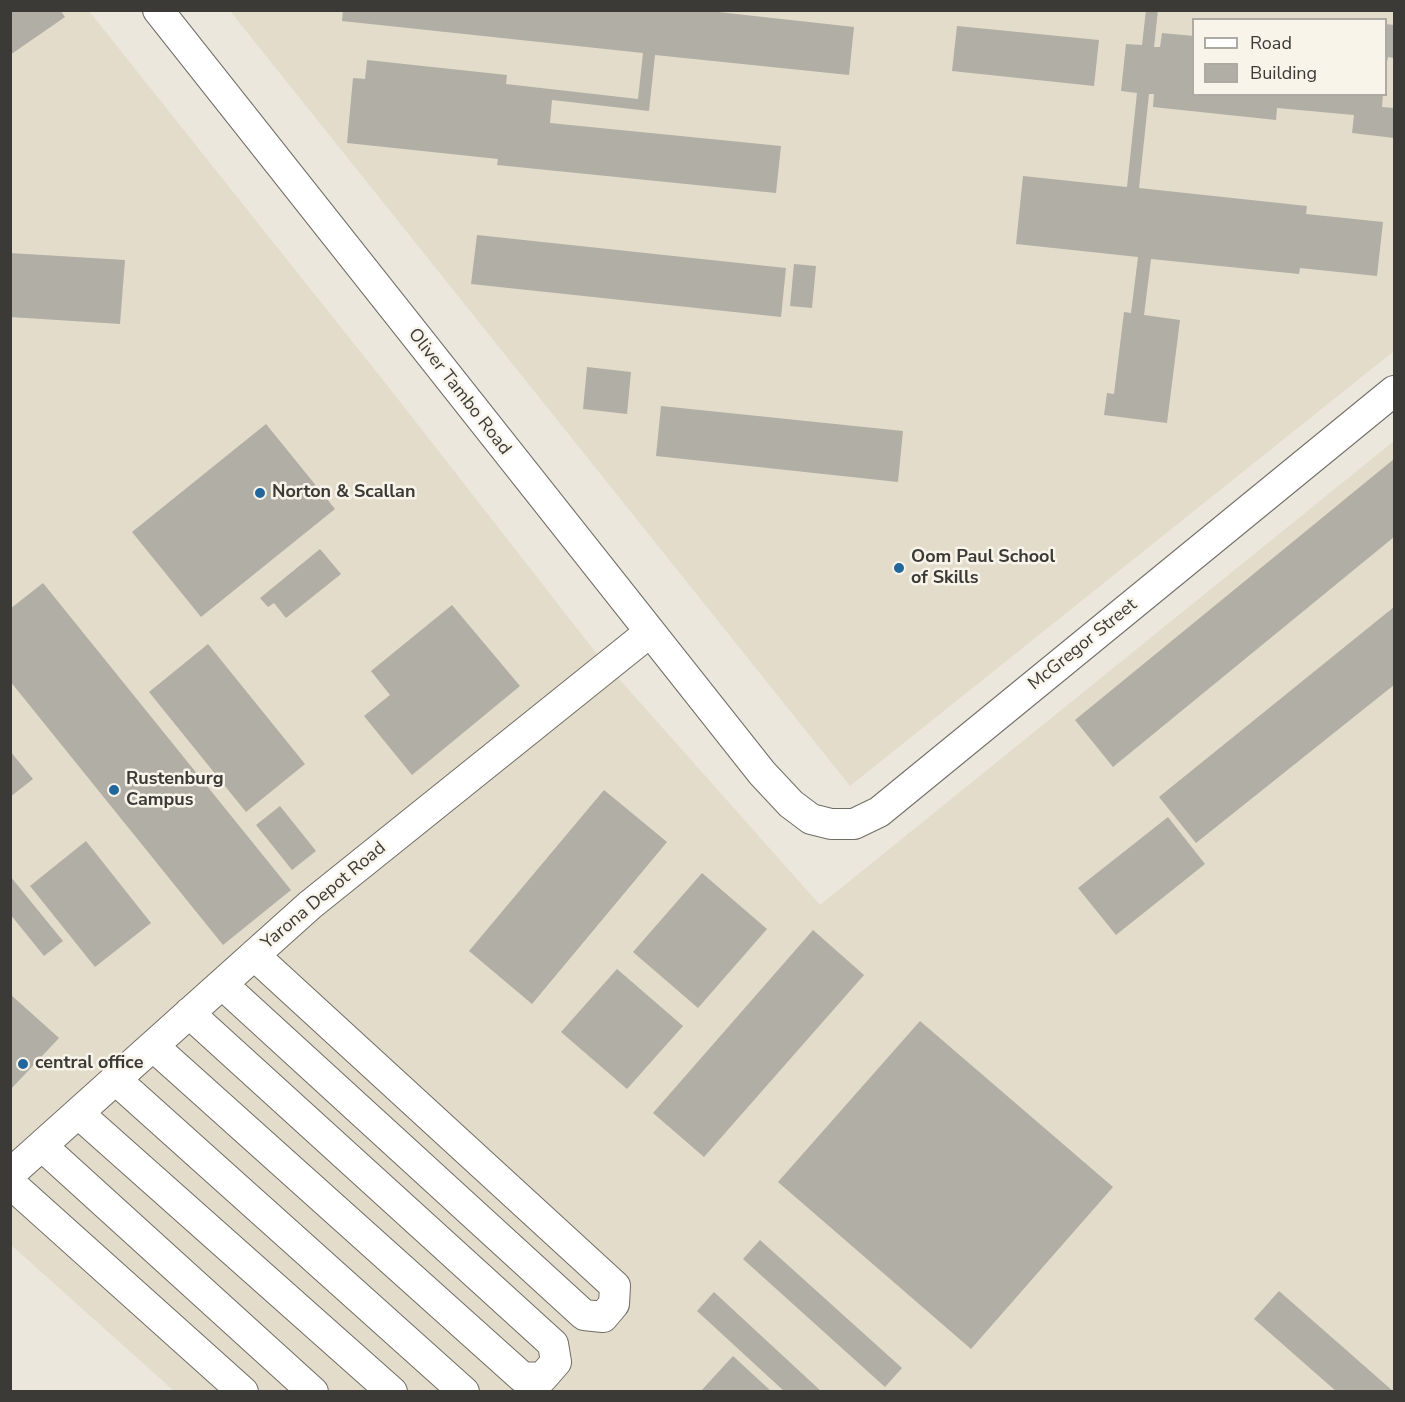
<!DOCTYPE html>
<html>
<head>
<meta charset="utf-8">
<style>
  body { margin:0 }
  #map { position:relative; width:1405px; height:1402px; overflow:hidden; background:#ebe7dd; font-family:"Nunito Sans",sans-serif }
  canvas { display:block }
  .frame { position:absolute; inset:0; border:12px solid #3b3a36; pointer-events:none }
  .legend { position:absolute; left:1192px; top:18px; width:195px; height:78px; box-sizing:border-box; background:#f8f4ea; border:2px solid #acaaa2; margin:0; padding:8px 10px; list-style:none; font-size:18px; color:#3b3a36 }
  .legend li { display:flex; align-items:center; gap:12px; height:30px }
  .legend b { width:30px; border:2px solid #acaaa2 }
</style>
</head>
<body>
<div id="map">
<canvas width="1405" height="1402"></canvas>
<div class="frame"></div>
<ul class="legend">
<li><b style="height:8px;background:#fff"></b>Road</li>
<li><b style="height:16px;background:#b1aea5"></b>Building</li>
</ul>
</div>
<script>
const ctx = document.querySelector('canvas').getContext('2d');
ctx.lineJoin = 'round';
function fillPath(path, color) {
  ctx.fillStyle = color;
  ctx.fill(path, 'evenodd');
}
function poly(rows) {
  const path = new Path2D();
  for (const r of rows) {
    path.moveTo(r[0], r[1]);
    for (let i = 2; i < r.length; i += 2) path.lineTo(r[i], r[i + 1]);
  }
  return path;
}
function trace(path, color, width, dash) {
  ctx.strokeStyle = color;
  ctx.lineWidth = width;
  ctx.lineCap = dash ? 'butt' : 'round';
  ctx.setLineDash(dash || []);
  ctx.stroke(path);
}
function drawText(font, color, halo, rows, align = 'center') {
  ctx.font = font + ' "Nunito Sans",sans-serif';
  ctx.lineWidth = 5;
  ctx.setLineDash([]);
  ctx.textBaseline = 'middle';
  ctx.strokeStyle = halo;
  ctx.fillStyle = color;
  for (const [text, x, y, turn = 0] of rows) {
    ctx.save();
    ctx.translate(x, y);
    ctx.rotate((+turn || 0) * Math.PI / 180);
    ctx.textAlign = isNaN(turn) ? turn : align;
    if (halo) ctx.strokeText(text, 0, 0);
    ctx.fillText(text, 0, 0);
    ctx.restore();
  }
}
const built = poly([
  [11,11,89,11,394,394,597,654,820,905,1394,441,1394,1391,174,1391,11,1245],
  [230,11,1394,11,1394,351,850,786],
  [1194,20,1386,20,1386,94,1194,94]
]);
const building = poly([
  [10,10,60,10,65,17,10,55],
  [343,10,700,10,854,27,849,75,655,55,649,111,552,100,550,123,781,146,776,193,497,165,498,159,347,143,353,78,365,79,367,60,507,75,506,84,638,99,643,53,342,21],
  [1146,10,1158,10,1154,47,1160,47,1162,33,1194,36,1194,94,1383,94,1382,107,1394,108,1394,138,1352,133,1354,115,1277,108,1276,120,1153,107,1154,94,1149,94,1139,188,1307,206,1306,214,1383,222,1377,276,1300,268,1299,274,1151,259,1144,315,1180,320,1167,423,1104,415,1107,393,1114,394,1124,312,1131,313,1138,257,1016,244,1023,176,1127,187,1137,93,1121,91,1126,44,1142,45],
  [1386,24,1394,25,1394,58,1388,57,1387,62,1386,61],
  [957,26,1099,40,1094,86,952,71],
  [477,235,786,268,781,317,471,284],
  [10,253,125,260,120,324,10,317],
  [794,264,816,266,812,308,790,306],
  [587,367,631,372,627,414,583,409],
  [661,406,903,431,898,482,656,456],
  [266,424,335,509,201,617,132,532],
  [1394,459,1394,537,1113,767,1075,720],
  [320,549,341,574,286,618,274,603,268,607,260,598],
  [43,583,291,890,223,945,10,681,10,609],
  [452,605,520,686,412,775,364,716,390,695,371,671],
  [1394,607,1394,685,1196,843,1159,797],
  [208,644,305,764,246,812,149,692],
  [10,751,33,779,10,797],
  [604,790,667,842,532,1004,469,951],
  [280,806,316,851,292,870,256,825],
  [1168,817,1205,864,1116,935,1078,888],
  [86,841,151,923,95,967,30,886],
  [702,873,767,929,698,1008,633,952],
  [10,876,63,941,44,956,10,914],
  [813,930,864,975,704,1157,653,1113],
  [617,969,683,1026,627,1089,561,1032],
  [10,994,59,1038,10,1090],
  [920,1021,1113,1187,971,1349,778,1182],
  [760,1240,902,1368,885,1387,743,1259],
  [1279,1291,1394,1392,1337,1392,1254,1319],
  [714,1292,822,1392,785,1392,697,1311],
  [733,1356,772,1392,700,1392]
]);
const minor = poly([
  [158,10,762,773,791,804,811,819,831,824,854,824,879,812,1394,391],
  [222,984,584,1315,603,1317,614,1304,615,1286,254,955],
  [153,1046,522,1377,542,1378,556,1362,553,1344,189,1013],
  [115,1079,464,1392],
  [78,1113,392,1392],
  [42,1146,313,1392],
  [10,1174,310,905,650,632],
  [10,1183,243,1392]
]);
const markers = [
  [260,493,6,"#22679c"],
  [899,568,6,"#22679c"],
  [114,790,6,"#22679c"],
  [23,1064,6,"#22679c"]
];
const streetNames = [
  ["Oliver Tambo Road",459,392,52],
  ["McGregor Street",1083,645,-39],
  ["Yarona Depot Road",324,896,-40]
];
const poiNames = [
  ["Norton & Scallan",272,493],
  ["Oom Paul School",911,558],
  ["of Skills",911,579],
  ["Rustenburg",126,780],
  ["Campus",126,801],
  ["central office",35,1064]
];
fillPath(built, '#e3dccb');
fillPath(building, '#b1aea5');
trace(minor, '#716d65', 32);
trace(minor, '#fff', 30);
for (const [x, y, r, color] of markers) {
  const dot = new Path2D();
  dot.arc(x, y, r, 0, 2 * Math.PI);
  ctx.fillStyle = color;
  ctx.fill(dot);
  trace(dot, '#f8f4ea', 2);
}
drawText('18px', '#3b3a36', '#f8f4ea', streetNames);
drawText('bold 18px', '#3b3a36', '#f8f4ea', poiNames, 'left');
</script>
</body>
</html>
